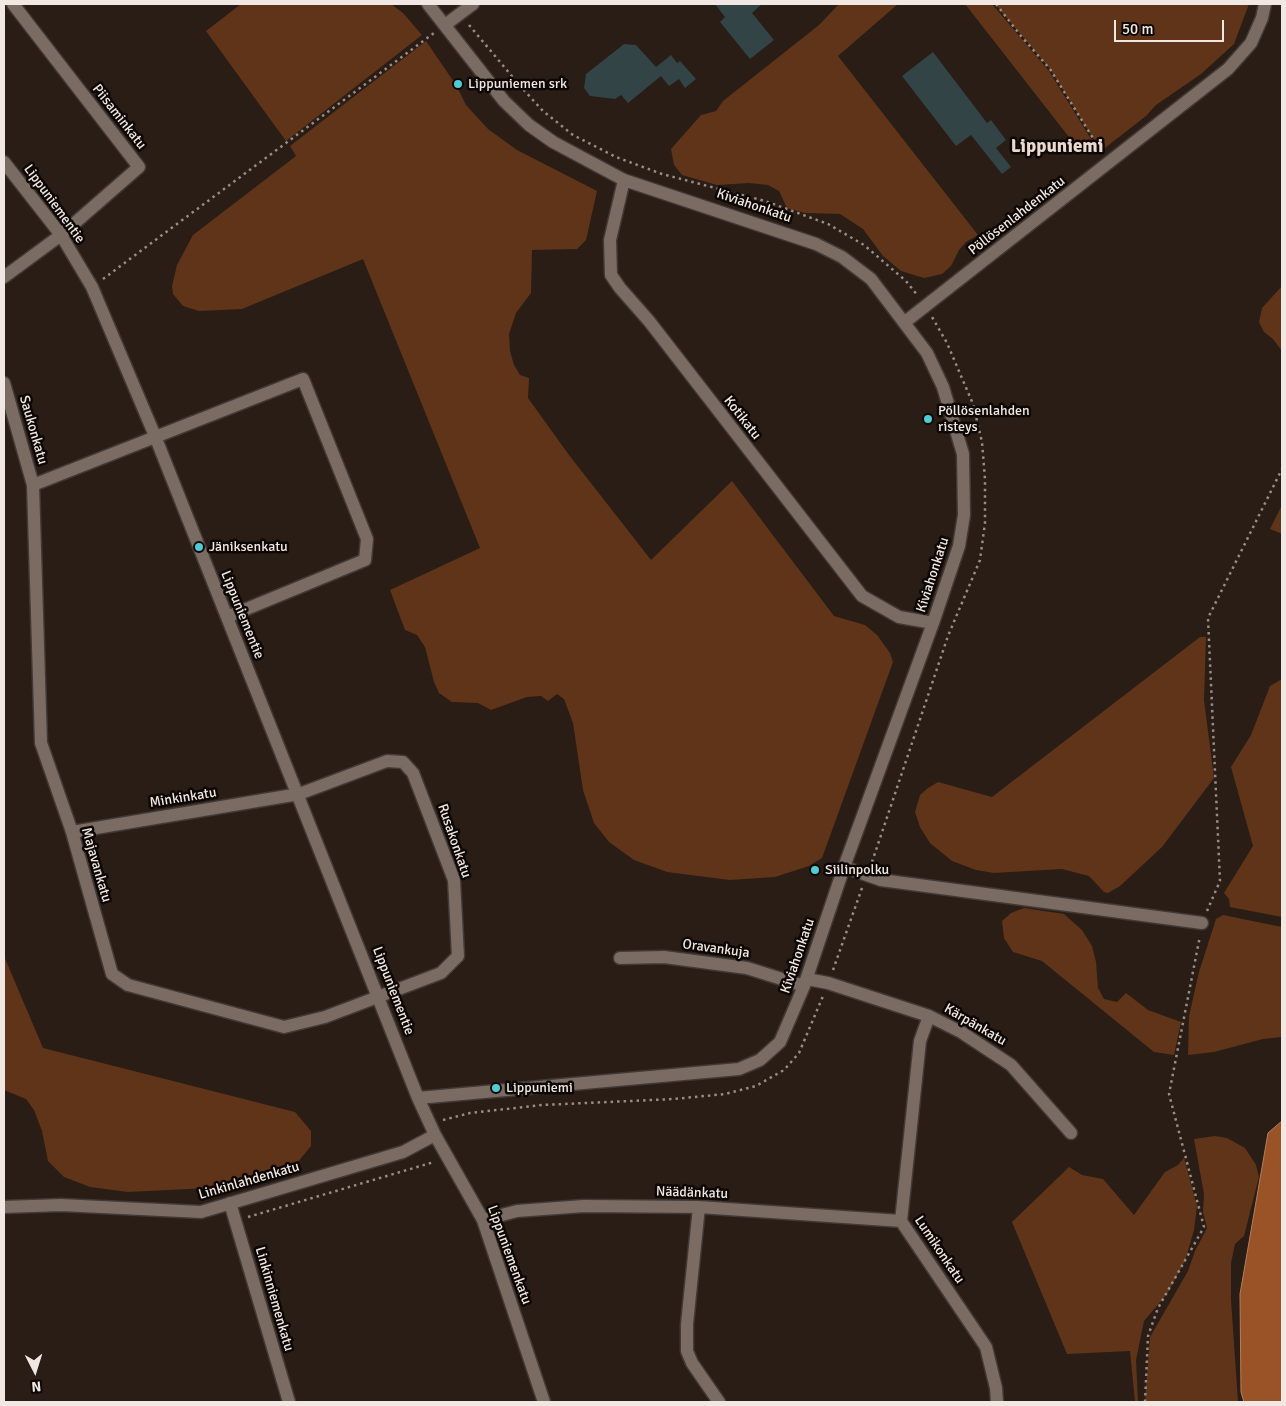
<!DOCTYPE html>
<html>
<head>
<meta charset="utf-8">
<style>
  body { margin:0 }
  #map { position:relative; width:1286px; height:1406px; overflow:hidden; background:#291d16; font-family:Signika,sans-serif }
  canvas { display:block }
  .frame { position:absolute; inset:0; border:5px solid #f1e8e4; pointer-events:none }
  .north { position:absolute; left:10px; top:1346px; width:50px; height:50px; -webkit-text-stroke:4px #0d0806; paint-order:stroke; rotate:175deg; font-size:14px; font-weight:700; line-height:20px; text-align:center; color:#f1e8e4 }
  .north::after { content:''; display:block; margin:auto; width:18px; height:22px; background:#f1e8e4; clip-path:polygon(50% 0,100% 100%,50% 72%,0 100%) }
  .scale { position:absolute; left:1114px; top:20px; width:110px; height:22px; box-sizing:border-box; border:2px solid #f1e8e4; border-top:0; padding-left:6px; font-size:15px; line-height:18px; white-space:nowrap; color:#f1e8e4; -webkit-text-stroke:4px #0d0806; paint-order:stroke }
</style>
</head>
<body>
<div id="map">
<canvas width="1286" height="1406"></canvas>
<div class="frame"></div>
<div class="north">N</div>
<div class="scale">50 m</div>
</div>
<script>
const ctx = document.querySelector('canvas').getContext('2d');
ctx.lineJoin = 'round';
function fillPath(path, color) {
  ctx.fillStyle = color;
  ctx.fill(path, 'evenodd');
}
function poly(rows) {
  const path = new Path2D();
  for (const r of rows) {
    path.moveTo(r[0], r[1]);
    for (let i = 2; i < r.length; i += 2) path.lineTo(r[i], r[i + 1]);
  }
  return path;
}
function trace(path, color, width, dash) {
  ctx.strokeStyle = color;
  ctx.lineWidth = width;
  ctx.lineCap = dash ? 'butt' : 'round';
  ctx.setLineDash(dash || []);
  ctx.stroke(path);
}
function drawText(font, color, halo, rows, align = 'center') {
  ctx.font = font + ' Signika,sans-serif';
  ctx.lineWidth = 5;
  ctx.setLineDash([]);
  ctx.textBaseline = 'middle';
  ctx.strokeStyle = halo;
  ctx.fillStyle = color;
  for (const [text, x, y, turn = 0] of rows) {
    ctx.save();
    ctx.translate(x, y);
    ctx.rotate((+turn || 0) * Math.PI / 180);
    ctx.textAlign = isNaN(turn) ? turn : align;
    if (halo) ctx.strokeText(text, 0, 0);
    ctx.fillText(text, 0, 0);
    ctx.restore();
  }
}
const green = poly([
  [241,4,391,4,403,13,422,35,286,141,206,31],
  [839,4,898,4,838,56,978,235,966,242,959,250,951,266,942,274,924,278,901,271,883,256,863,229,840,214,805,213,787,208,779,191,768,185,749,183,717,185,682,175,674,165,671,149,701,115,716,111,723,101,819,25],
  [965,4,992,4,1049,71,1099,152,1083,155],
  [995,4,1249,4,1234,44,1201,74,1156,105,1146,116,1101,151,1050,69],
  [426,41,456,85,466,105,488,129,517,150,597,191,586,240,577,249,532,250,531,293,516,313,509,334,510,351,514,365,520,375,529,378,528,398,569,455,651,560,732,481,834,616,865,625,877,635,890,653,893,662,822,858,809,866,775,877,730,880,667,872,634,860,609,842,594,823,583,790,573,723,564,699,557,694,548,701,541,696,527,697,491,710,478,703,452,702,439,693,434,682,425,647,417,635,405,630,390,590,480,548,363,259,242,309,199,311,183,306,173,294,172,286,177,265,193,235,296,156,290,146],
  [1282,286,1282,351,1273,339,1264,332,1259,322,1262,308],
  [1282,505,1282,534,1270,529],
  [1200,637,1206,637,1204,700,1214,778,1162,847,1120,886,1108,893,1104,892,1089,876,1062,869,994,873,976,870,952,861,930,843,920,827,915,812,920,795,928,788,938,782,992,797],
  [1282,679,1282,917,1230,907,1229,899,1224,893,1253,846,1231,767,1251,735,1270,686],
  [1024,908,1064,914,1082,930,1092,946,1096,962,1098,988,1104,999,1117,1002,1126,993,1148,1010,1181,1022,1174,1055,1154,1052,1042,961,1013,952,1004,938,1002,921,1011,913],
  [1223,915,1282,927,1282,1037,1263,1039,1214,1052,1188,1055,1189,1016,1199,972,1216,919],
  [4,956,43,1048,295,1112,311,1131,311,1146,297,1163,270,1175,209,1188,128,1192,90,1187,64,1177,48,1161,42,1131,34,1110,26,1099,4,1090],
  [1215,1136,1227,1138,1245,1148,1256,1165,1259,1177,1244,1236,1235,1244,1231,1263,1231,1300,1238,1402,1145,1402,1150,1337,1188,1271,1195,1251,1207,1228,1203,1212,1204,1194,1194,1139],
  [1184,1158,1197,1206,1194,1230,1185,1261,1167,1294,1144,1321,1136,1360,1138,1402,1135,1402,1130,1351,1067,1354,1012,1222,1069,1167,1082,1175,1103,1179,1134,1215,1165,1172,1178,1165]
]);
const water = poly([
  [1282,1121,1282,1402,1244,1402,1241,1392,1240,1294,1268,1133,1282,1121]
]);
const building = poly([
  [715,4,762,4,752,13,774,40,750,59,720,22,725,17],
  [624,44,636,45,656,67,671,55,677,63,680,61,696,79,685,88,679,79,669,86,661,76,628,103,621,95,615,99,590,96,584,88,586,74],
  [933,52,987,123,991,120,1006,140,996,148,1011,167,1002,174,971,135,956,146,902,76]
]);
const path = poly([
  [996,4,1021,36,1050,69,1101,151],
  [469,25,521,87,543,111,573,135,616,157,662,174,765,201,828,224,864,245,906,281,918,296],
  [103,279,434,33],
  [872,862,948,636,980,560,985,523,985,479,982,442,973,404,947,343,932,317],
  [1207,911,1220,881,1208,618,1282,469],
  [833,970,862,888],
  [443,1120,470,1113,542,1105,674,1099,725,1094,756,1086,784,1070,799,1053,823,996],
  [248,1217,434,1162],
  [1145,1402,1148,1336,1158,1308,1204,1227,1169,1094,1200,936]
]);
const minor = poly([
  [445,25,473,4],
  [4,162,61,235,92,287,155,436,418,1098,435,1135,483,1220,544,1402],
  [624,180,610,240,611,275,620,288,649,321,862,596,899,617,933,623],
  [4,277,61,235,139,167,13,4],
  [905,322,1228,69,1251,43,1262,18,1265,4],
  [4,383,33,485,41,743,72,832,112,974,128,985,284,1027,325,1017,441,973,458,956,454,880,413,773,403,762,387,761,299,794,72,832],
  [33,485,303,379,367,539,365,560,227,617],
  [844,867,881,880,1202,923],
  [620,958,664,957,747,968,804,986],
  [807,979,828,983,929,1016,961,1032,1011,1065,1071,1133],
  [929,1016,920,1041,901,1221,986,1347,996,1388,997,1402],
  [418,1098,739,1069,760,1060,780,1042,804,986,844,867,933,623,959,546,964,515,963,454,943,387,927,353,871,279,842,257,816,244,624,180,553,142,529,125,504,101,428,4],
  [230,1203,289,1402],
  [4,1207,61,1205,201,1212,403,1152,435,1135],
  [699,1207,687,1324,687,1351,692,1363,719,1402],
  [483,1220,517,1211,584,1206,699,1207,901,1221]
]);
const markers = [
  [458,84,5,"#51ccd4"],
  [928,419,5,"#51ccd4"],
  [199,547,5,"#51ccd4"],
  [815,870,5,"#51ccd4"],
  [496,1088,5,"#51ccd4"]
];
const poiNames = [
  ["Lippuniemen srk",468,84],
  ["Pöllösenlahden",938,411],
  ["risteys",938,427],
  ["Jäniksenkatu",209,547],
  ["Siilinpolku",825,870],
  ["Lippuniemi",506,1088]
];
const streetNames = [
  ["Piisaminkatu",119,117,52],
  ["Lippuniementie",54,204,54],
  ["Kiviahonkatu",754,206,19],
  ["Pöllösenlahdenkatu",1017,216,-38],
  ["Kotikatu",742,418,52],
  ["Saukonkatu",33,430,74],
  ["Kiviahonkatu",933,575,-72],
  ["Lippuniementie",242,615,68],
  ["Minkinkatu",183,798,-9],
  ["Rusakonkatu",454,841,71],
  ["Majavankatu",96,865,74],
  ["Oravankuja",716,949,8],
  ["Kiviahonkatu",798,956,-71],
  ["Lippuniementie",393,991,69],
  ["Kärpänkatu",975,1025,30],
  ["Linkinlahdenkatu",249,1181,-16],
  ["Näädänkatu",692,1193,2],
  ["Lumikonkatu",939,1250,56],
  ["Lippuniemenkatu",509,1255,70],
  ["Linkinniemenkatu",274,1299,74]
];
const districtNames = [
  ["Lippuniemi",1057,147]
];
fillPath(green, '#603419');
fillPath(water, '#9a5327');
trace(water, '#b48060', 1);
fillPath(building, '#324445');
trace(minor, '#423834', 15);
trace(path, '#978d87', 2.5, [2.5, 4]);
trace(minor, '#7a6b63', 12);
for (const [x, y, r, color] of markers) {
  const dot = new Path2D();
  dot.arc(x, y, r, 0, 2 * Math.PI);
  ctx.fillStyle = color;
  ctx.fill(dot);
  trace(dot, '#0d0806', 2);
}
drawText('14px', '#f1e8e4', '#0d0806', poiNames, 'left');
drawText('14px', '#f1e8e4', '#0d0806', streetNames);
drawText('bold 19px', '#ecdad1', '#0d0806', districtNames);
</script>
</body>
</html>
